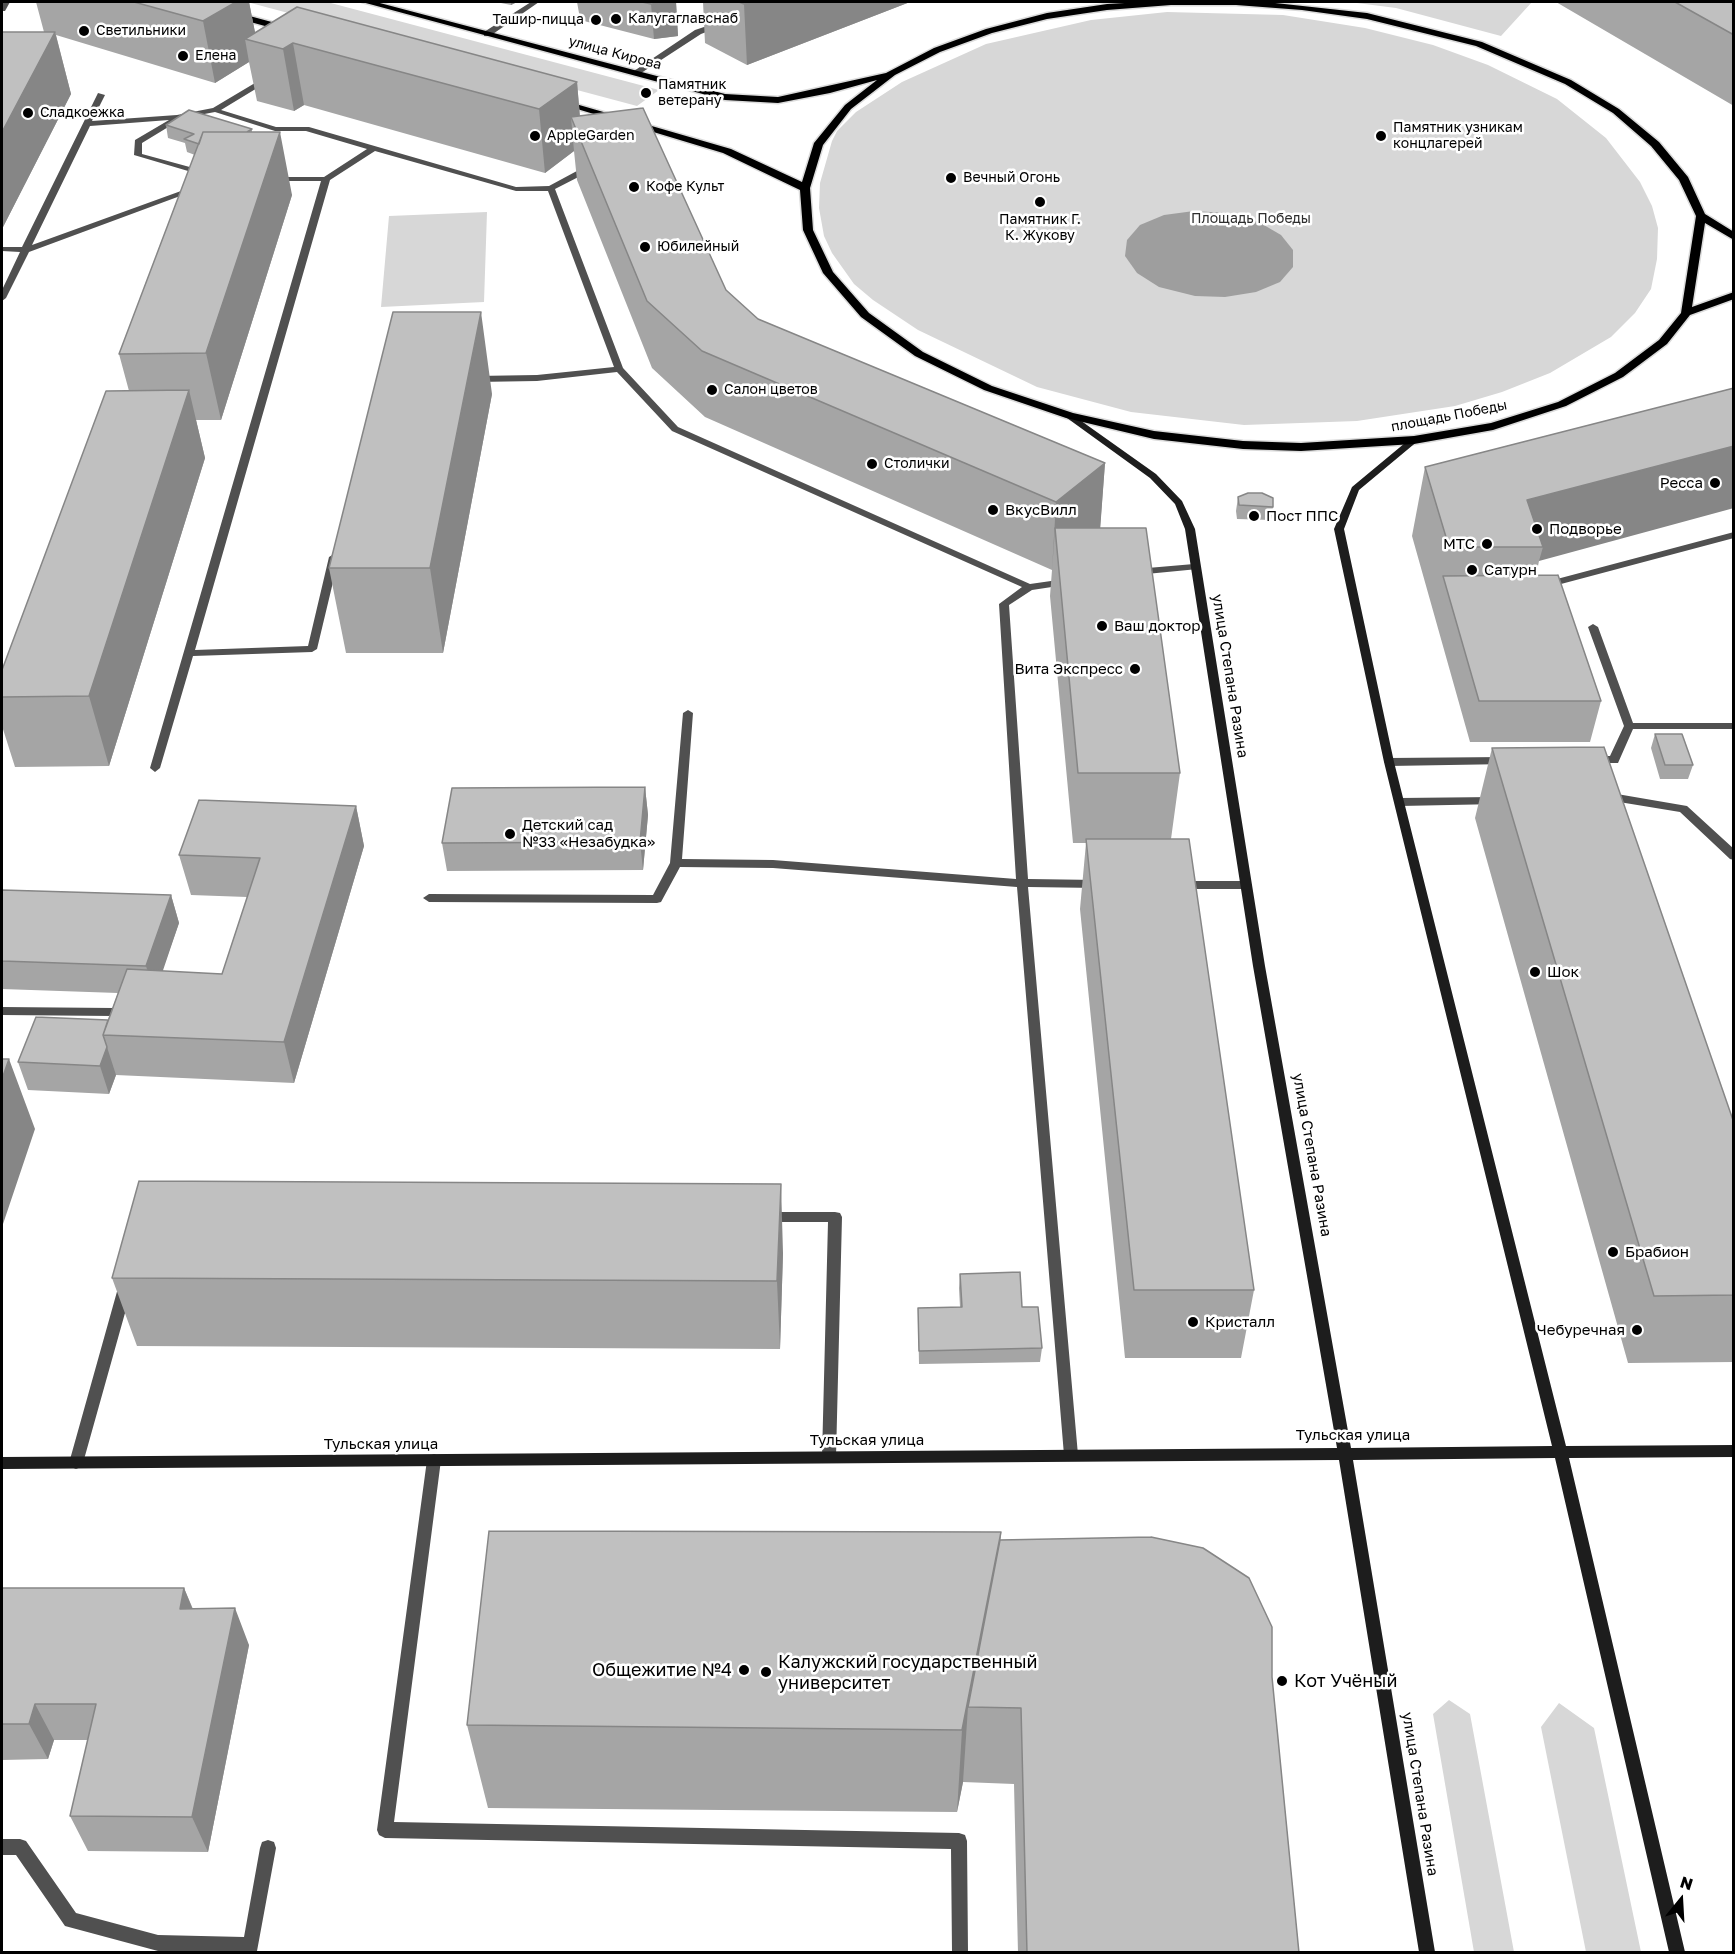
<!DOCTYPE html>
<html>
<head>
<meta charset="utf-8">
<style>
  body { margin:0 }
  #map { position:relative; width:1735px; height:1954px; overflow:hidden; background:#fff; font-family:"Golos Text",sans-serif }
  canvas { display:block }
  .frame { position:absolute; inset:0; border:3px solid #000; pointer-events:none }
  .north { position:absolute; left:1651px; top:1870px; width:60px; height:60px; -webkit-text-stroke:4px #fff; paint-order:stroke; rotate:18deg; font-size:16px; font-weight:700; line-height:24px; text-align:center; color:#000 }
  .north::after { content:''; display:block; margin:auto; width:21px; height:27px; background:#000; clip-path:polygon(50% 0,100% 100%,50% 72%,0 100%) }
</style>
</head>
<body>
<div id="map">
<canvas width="1735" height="1954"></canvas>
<div class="frame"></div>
<div class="north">N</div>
</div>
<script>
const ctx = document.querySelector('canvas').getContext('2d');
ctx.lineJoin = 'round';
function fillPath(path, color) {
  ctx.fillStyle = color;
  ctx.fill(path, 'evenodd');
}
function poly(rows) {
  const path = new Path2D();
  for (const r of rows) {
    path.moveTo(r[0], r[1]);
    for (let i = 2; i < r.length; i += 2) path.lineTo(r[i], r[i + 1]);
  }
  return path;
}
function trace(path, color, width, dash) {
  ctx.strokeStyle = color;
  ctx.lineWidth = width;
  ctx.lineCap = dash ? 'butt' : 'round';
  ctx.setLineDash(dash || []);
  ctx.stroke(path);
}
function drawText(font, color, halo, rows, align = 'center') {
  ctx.font = font + ' "Golos Text",sans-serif';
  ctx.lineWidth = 5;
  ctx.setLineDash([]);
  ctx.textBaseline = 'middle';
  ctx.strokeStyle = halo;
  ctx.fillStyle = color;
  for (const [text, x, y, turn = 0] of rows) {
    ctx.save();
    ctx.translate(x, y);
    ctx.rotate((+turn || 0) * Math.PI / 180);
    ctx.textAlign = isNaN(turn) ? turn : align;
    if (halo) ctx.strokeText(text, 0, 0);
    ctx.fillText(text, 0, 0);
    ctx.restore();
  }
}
const green = poly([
  [247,2,327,2,659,90,637,106],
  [1349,2,1532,2,1501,36,1396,8],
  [1167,12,1283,15,1365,28,1433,45,1488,65,1557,99,1606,138,1640,182,1652,206,1658,228,1657,259,1651,289,1635,313,1611,337,1550,373,1502,392,1455,406,1357,421,1244,425,1131,412,1037,387,918,330,873,300,854,284,832,253,824,236,819,208,820,183,832,141,837,131,856,112,902,82,986,44,1091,20],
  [487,212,484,302,381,307,389,216],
  [1449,1700,1470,1714,1514,1952,1474,1952,1433,1714],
  [1559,1703,1594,1728,1641,1952,1586,1952,1541,1727]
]);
const water = poly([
  [1194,211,1227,213,1257,221,1281,235,1293,250,1293,267,1280,282,1256,292,1225,297,1195,296,1159,287,1137,273,1125,256,1127,240,1140,225,1164,215]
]);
const lane = poly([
  [531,2,539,2,490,36,484,36,484,32,531,2],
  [719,22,722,22,722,26,701,34,638,75,631,73,695,30,719,22],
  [265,77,272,79,221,110,276,127,309,127,516,187,549,186,588,165,594,165,594,169,555,189,623,368,678,427,1030,584,1065,579,1070,582,1065,585,1032,590,1009,605,1028,879,1098,880,1104,884,1098,888,1028,887,1078,1455,1076,1459,1071,1461,1066,1459,1064,1455,1017,887,773,868,680,867,661,902,657,903,429,902,423,898,429,894,653,895,670,863,683,713,688,710,693,713,682,859,773,860,1016,879,999,604,1022,587,672,431,617,372,537,381,476,382,471,379,476,376,537,375,614,367,548,191,516,191,375,151,330,180,195,650,308,646,329,557,334,554,339,557,317,649,312,652,193,656,160,768,155,772,150,768,321,181,274,181,270,179,274,177,324,177,367,149,306,131,275,131,215,112,183,118,142,143,142,154,208,172,209,174,205,176,134,155,135,140,169,120,90,126,32,245,192,187,199,189,29,252,6,298,2,301,2,290,20,252,2,251,2,247,22,247,98,93,105,95,92,121,177,115,213,108,265,77],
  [1734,532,1734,538,1561,584,1556,581,1557,579,1734,532],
  [1194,564,1198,565,1198,569,1136,575,1131,572,1136,569,1194,564],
  [1593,624,1598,627,1633,723,1734,723,1734,729,1633,729,1618,763,1587,763,1586,760,1587,757,1591,756,1610,756,1624,726,1588,627,1593,624],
  [1505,757,1510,761,1509,764,1389,766,1384,762,1389,758,1505,757],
  [1617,794,1687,806,1734,849,1734,860,1730,859,1680,812,1613,801,1611,798,1617,794],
  [1495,797,1501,801,1499,804,1400,806,1394,802,1400,798,1495,797],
  [1179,881,1246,881,1252,885,1246,889,1179,889,1173,885,1179,881],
  [2,1007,114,1008,120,1012,114,1016,2,1015,2,1007],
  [765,1212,835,1212,840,1213,842,1217,836,1457,834,1461,829,1463,824,1461,822,1457,828,1222,765,1222,760,1221,758,1217,760,1213,765,1212],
  [125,1283,130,1284,132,1288,83,1463,81,1467,76,1469,71,1467,69,1463,118,1288,120,1284,125,1283],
  [434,1454,439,1456,441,1460,394,1822,959,1833,965,1835,967,1841,968,1952,952,1952,951,1849,385,1838,379,1835,377,1830,427,1460,429,1456,434,1454],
  [2,1839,20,1839,26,1841,76,1913,158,1935,244,1937,260,1848,262,1842,268,1840,274,1842,276,1848,257,1951,253,1952,158,1951,65,1926,16,1855,2,1855,2,1839]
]);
const street = poly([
  [2,2,10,2,5,11,2,11,2,2]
]);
const secondary = poly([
  [1070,413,1156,474,1182,501,1195,529,1265,966,1351,1448,1552,1446,1384,762,1334,529,1352,487,1411,438,1414,437,1419,440,1359,490,1344,529,1394,762,1566,1446,1734,1445,1734,1457,1569,1458,1685,1952,1669,1952,1555,1458,1353,1460,1435,1952,1419,1952,1339,1460,2,1469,2,1457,1337,1448,1253,966,1185,529,1175,504,1150,478,1067,418,1067,414,1070,413]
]);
const primary = poly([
  [362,2,376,2,725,94,778,97,886,73,934,48,986,29,1047,13,1107,4,1142,2,1266,2,1367,13,1482,42,1571,80,1619,109,1659,142,1688,177,1705,214,1734,232,1734,240,1705,223,1692,307,1734,292,1734,299,1690,315,1667,344,1623,377,1566,406,1493,430,1414,444,1301,451,1243,449,1154,439,1066,418,984,390,915,356,861,317,823,273,803,230,800,190,723,153,554,102,562,100,731,149,802,182,814,143,845,105,877,80,830,93,778,103,725,100,362,2],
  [1171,5,1236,5,1302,10,1367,19,1476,46,1565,84,1613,113,1651,146,1679,180,1696,216,1681,313,1659,340,1615,373,1558,402,1491,423,1414,436,1301,443,1243,441,1154,431,1073,413,992,386,923,352,869,313,833,272,813,230,810,188,823,145,851,109,895,75,940,52,992,33,1047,19,1107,10,1171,5],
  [235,12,290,27,292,29,287,32,232,17,230,15,235,12]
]);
const wall = poly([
  [36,2,249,2,255,33,577,82,580,116,726,290,758,319,1105,463,1100,528,1180,773,1171,839,1254,1290,1241,1358,1125,1358,1080,909,1086,843,1073,843,1050,596,1052,570,705,417,652,368,577,180,574,151,545,173,304,105,294,111,257,101,249,62,215,83,56,35,71,94,2,229,2,32,44,32],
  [496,2,517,2,511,5],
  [577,2,676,2,678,36,654,39,584,21,579,13],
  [703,2,910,2,747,65,705,43],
  [1556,2,1734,2,1734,106],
  [166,125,252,129,252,132,292,195,221,420,196,420,205,458,109,766,15,767,2,726,2,670,129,391,119,354,195,155,187,152,185,143,168,138],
  [1734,388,1539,561,1536,576,1601,701,1590,742,1470,742,1412,536,1425,467],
  [492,394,443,653,346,653,329,568],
  [1238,497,1273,507,1271,520,1237,519,1236,511],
  [1655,734,1693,765,1688,779,1660,779,1651,748],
  [1492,748,1734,1123,1734,1362,1628,1363,1475,818],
  [645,787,648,815,643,870,447,871,442,843],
  [356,806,364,846,294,1083,116,1075,109,1094,28,1090,18,1062,108,1020,118,993,2,989,2,890,171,895,179,923,162,971,222,974,247,897,191,895,179,855],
  [783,1253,780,1349,137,1346,112,1278],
  [960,1274,1022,1307,1042,1348,1040,1362,919,1364,918,1308,960,1307,959,1288],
  [1001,1532,1000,1540,1272,1677,1299,1953,1018,1953,1014,1784,963,1782,957,1812,488,1808,467,1725],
  [2,1588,184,1588,193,1609,249,1645,208,1852,88,1851,70,1816,88,1740,54,1740,48,1759,2,1760]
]);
const shadedWall = poly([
  [236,2,249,2,257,42,245,39,249,62,215,83,203,21],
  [511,2,517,2,511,5],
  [669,2,676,2,678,36,654,39,651,4],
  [751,2,910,2,747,65,744,4],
  [55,32,71,94,2,229,2,132],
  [293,43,304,105,294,111,283,49],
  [577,82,582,145,571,117,574,151,545,173,539,109],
  [280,132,292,195,221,420,206,353],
  [481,312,492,394,443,653,430,568],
  [189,390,205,458,109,766,89,696],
  [1734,446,1734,508,1539,561,1543,547,1527,500],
  [1105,463,1100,531,1055,528,1052,571,1056,502],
  [645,787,648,815,643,870,640,842],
  [356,806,364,846,294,1083,284,1042],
  [171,895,179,923,155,994,146,966],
  [107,1047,116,1075,109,1094,100,1066],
  [9,1059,35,1129,2,1227,2,1079],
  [781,1184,783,1253,780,1349,777,1281],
  [1001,1532,994,1620,968,1707,963,1782,957,1812,962,1730],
  [184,1588,199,1625,180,1609],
  [235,1608,249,1645,208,1852,192,1817],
  [35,1704,54,1740,48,1759,29,1724]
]);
const building = poly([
  [134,2,236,2,203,21,134,2],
  [642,2,669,2,651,4,642,2],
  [739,2,751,2,744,4,739,2],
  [1675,2,1734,2,1734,35,1675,2],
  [297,7,577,82,539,109,293,43,283,49,245,39,297,7],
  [2,32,55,32,2,132,2,32],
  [643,108,726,290,758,319,1105,463,1056,502,702,351,647,301,571,117,643,108],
  [189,110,252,129,247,132,203,132,199,144,184,139,194,134,166,125,189,110],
  [203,132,280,132,206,353,119,354,203,132],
  [393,312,481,312,430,568,329,568,393,312],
  [1734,388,1734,446,1527,500,1543,547,1449,547,1425,467,1734,388],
  [189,390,89,696,2,697,2,670,106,391,189,390],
  [1248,493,1262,493,1273,498,1273,507,1239,505,1238,497,1248,493],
  [1055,528,1146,528,1180,773,1078,773,1055,528],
  [1558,575,1601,701,1479,701,1443,576,1558,575],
  [1655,734,1682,734,1693,765,1665,765,1655,734],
  [1604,747,1734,1123,1734,1295,1654,1296,1492,748,1604,747],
  [645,787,640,842,442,843,452,788,645,787],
  [199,800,356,806,284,1042,103,1035,127,969,222,974,260,858,179,855,199,800],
  [1086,839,1189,839,1254,1290,1134,1290,1086,839],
  [2,890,171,895,146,966,2,961,2,890],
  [36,1017,108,1020,103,1035,107,1047,100,1066,18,1062,36,1017],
  [2,1059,9,1059,2,1079,2,1059],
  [139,1181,781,1184,777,1281,112,1278,139,1181],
  [1020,1272,1022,1307,1038,1307,1042,1348,919,1351,918,1308,962,1307,960,1274,1020,1272],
  [489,1531,1001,1532,962,1730,467,1725,489,1531],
  [1151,1537,1203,1548,1249,1578,1272,1627,1272,1677,1299,1953,1027,1953,1021,1708,968,1707,1000,1540,1151,1537],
  [2,1588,184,1588,180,1609,235,1608,192,1817,70,1816,96,1704,35,1704,29,1724,2,1724,2,1588]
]);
const markers = [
  [616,19,6,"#000"],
  [596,20,6,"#000"],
  [84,31,6,"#000"],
  [183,56,6,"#000"],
  [646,93,6,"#000"],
  [28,113,6,"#000"],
  [535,136,6,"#000"],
  [1381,136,6,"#000"],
  [951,178,6,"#000"],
  [634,187,6,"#000"],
  [1040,202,6,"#000"],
  [645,247,6,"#000"],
  [712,390,6,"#000"],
  [872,464,6,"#000"],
  [1715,483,6,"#000"],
  [993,510,6,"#000"],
  [1254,516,6,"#000"],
  [1537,529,6,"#000"],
  [1487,544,6,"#000"],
  [1472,570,6,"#000"],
  [1102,626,6,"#000"],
  [1135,669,6,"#000"],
  [510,834,6,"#000"],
  [1535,972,6,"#000"],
  [1613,1252,6,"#000"],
  [1193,1322,6,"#000"],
  [1637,1330,6,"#000"],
  [744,1670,6,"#000"],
  [766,1672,6,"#000"],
  [1282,1681,6,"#000"]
];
const farPoinames = [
  ["Калугаглавснаб",628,19],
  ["Ташир-пицца",584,20,"right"],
  ["Светильники",96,31],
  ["Елена",195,56],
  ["Памятник",658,85],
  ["ветерану",658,101],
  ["Сладкоежка",40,113],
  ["Памятник узникам",1393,128],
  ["концлагерей",1393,144],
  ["AppleGarden",547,136],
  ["Вечный Огонь",963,178],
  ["Кофе Культ",646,187],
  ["Памятник Г.",1040,220,"center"],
  ["К. Жукову",1040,236,"center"],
  ["Юбилейный",657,247],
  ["Салон цветов",724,390],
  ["Столички",884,464]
];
const farStreetnames = [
  ["улица Кирова",615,53,15],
  ["площадь Победы",1449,416,-11]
];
const farParknames = [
  ["Площадь Победы",1251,219]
];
const poiNames = [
  ["Ресса",1703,483,"right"],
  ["ВкусВилл",1005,510],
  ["Пост ППС",1266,516],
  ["Подворье",1549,529],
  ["МТС",1475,544,"right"],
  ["Сатурн",1484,570],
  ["Ваш доктор",1114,626],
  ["Вита Экспресс",1123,669,"right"],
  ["Детский сад",522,825],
  ["№33 «Незабудка»",522,842],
  ["Шок",1547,972],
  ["Брабион",1625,1252],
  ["Кристалл",1205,1322],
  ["Чебуречная",1625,1330,"right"]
];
const streetNames = [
  ["улица Степана Разина",1230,676,81],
  ["улица Степана Разина",1312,1155,80],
  ["Тульская улица",1353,1435],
  ["Тульская улица",867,1440],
  ["Тульская улица",381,1444],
  ["улица Степана Разина",1420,1794,81]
];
const nearPoinames = [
  ["Калужский государственный",778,1662],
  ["университет",778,1683],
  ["Общежитие №4",732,1670,"right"],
  ["Кот Учёный",1294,1681]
];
fillPath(green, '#d7d7d7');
fillPath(water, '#9e9e9e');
trace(primary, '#dbdbdb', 3);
fillPath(lane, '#505050');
fillPath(street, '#505050');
fillPath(secondary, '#1d1d1d');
fillPath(primary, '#000');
fillPath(wall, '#a5a5a5');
fillPath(shadedWall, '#868686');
fillPath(building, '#c0c0c0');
trace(building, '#868686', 1.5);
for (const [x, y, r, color] of markers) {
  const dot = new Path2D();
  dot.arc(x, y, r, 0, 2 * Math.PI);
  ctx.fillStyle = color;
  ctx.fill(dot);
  trace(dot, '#fff', 2);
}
drawText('14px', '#000', '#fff', farPoinames, 'left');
drawText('14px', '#000', '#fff', farStreetnames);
drawText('14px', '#2e2e2e', '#fff', farParknames);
drawText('15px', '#000', '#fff', poiNames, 'left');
drawText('15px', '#000', '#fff', streetNames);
drawText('18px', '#000', '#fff', nearPoinames, 'left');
</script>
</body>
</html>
